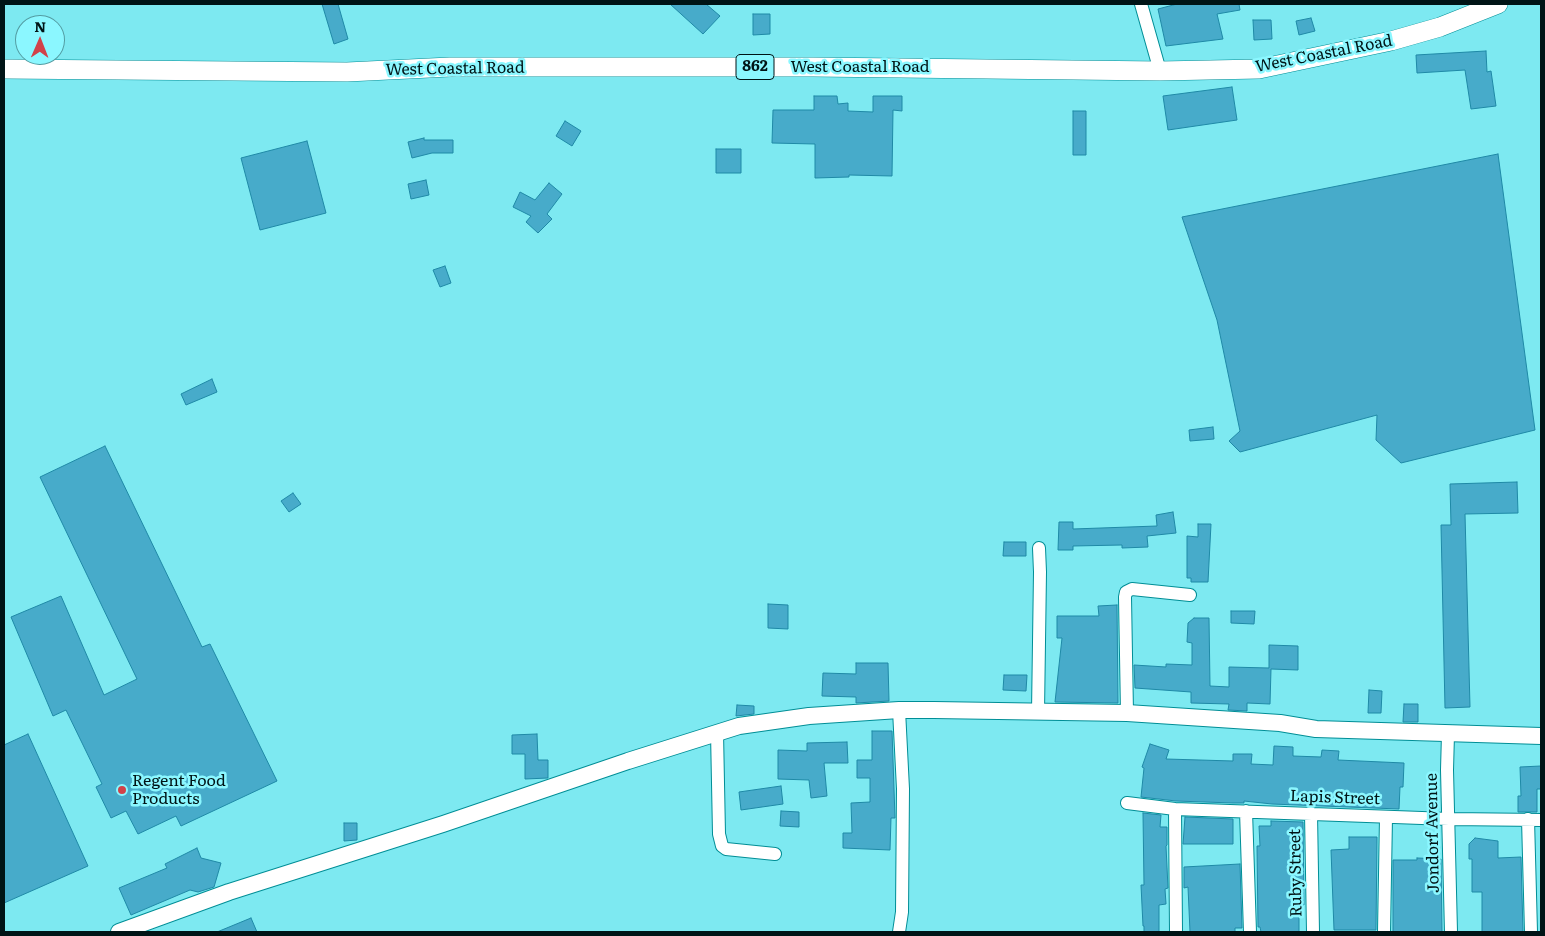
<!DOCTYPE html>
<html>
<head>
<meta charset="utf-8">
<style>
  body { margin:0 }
  #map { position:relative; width:1545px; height:936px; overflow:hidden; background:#7de9f1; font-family:Literata,serif }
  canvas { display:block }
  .frame { position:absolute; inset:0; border:5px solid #001416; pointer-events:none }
  .north { position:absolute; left:15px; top:15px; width:50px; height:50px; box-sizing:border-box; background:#8bf7ff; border:1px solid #539ca2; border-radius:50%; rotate:1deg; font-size:14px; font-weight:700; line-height:20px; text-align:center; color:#001416 }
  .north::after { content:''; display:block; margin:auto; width:18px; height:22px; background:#d14249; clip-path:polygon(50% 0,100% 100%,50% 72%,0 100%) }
</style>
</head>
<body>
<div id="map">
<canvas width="1545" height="936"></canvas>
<div class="frame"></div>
<div class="north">N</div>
</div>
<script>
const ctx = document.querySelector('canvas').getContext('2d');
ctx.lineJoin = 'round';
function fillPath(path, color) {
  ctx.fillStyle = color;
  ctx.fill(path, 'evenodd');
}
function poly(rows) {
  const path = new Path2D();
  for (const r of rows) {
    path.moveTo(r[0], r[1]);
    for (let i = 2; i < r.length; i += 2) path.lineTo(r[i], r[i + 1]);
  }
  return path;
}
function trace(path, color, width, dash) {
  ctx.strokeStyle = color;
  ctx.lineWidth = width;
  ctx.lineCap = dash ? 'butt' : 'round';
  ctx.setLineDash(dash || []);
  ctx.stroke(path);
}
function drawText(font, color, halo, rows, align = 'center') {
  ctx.font = font + ' Literata,serif';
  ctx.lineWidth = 5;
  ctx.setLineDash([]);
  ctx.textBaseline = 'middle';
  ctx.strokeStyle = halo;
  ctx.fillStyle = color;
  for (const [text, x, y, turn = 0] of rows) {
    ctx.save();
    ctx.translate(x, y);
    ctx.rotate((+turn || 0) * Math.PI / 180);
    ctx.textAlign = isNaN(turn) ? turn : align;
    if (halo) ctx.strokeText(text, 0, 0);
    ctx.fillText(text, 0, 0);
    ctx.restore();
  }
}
const building = poly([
  [322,4,338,4,348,39,334,44,322,4],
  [670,4,706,4,720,16,703,34,670,4],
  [1177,4,1239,4,1240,10,1217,14,1223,39,1166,46,1158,9,1177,4],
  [753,14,770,14,770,34,753,35,753,14],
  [1311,18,1315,31,1299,35,1296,21,1311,18],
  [1253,20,1271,20,1272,39,1254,40,1253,20],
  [1486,51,1487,72,1491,71,1496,106,1471,109,1465,70,1417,73,1416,55,1486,51],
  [1232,87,1237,120,1168,130,1163,96,1232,87],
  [814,96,837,96,838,104,848,103,848,111,873,112,873,96,902,96,902,111,893,110,892,176,849,175,849,177,815,178,815,144,772,143,773,110,814,110,814,96],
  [1073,111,1086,111,1086,155,1073,155,1073,111],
  [565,121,581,131,572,146,556,136,565,121],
  [424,138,424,140,453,140,453,153,432,153,412,158,408,142,424,138],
  [307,141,326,213,260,230,241,158,307,141],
  [716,149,741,149,741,173,716,173,716,149],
  [1498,154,1535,430,1401,463,1376,440,1377,415,1240,452,1229,441,1240,431,1217,320,1182,217,1498,154],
  [426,180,429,195,411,199,408,184,426,180],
  [549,183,562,194,547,214,552,219,538,233,526,222,531,216,513,207,520,192,535,200,549,183],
  [445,266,451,283,440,287,433,270,445,266],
  [212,379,217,392,186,405,181,394,212,379],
  [1213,427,1214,439,1190,441,1189,430,1213,427],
  [105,446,202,647,210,644,277,781,181,826,176,816,138,834,126,811,111,818,96,787,102,784,66,710,53,716,11,617,61,596,104,695,137,679,40,477,105,446],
  [1517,482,1518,513,1465,514,1470,707,1445,708,1441,525,1451,525,1450,484,1517,482],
  [293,493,301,504,289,512,281,501,293,493],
  [1173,512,1176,533,1147,536,1148,547,1122,548,1122,545,1073,546,1073,550,1058,550,1059,522,1073,522,1073,529,1157,526,1156,515,1173,512],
  [1198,524,1211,524,1208,582,1191,582,1191,578,1187,578,1187,536,1198,537,1198,524],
  [1004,542,1026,542,1026,556,1003,556,1004,542],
  [768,604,788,605,788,629,768,628,768,604],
  [1117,605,1118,703,1055,702,1062,638,1057,638,1057,616,1099,616,1098,606,1117,605],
  [1231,611,1255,611,1254,624,1231,623,1231,611],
  [1194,618,1209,618,1210,686,1229,687,1229,667,1269,668,1269,645,1298,646,1298,670,1271,669,1270,704,1247,703,1247,711,1228,710,1229,704,1191,703,1191,692,1135,688,1134,665,1166,667,1166,664,1192,665,1192,643,1187,642,1188,623,1194,618],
  [856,663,888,663,889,701,856,703,856,697,822,696,823,673,856,674,856,663],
  [1004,675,1027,675,1026,691,1003,690,1004,675],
  [1369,690,1382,691,1381,713,1368,713,1369,690],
  [1404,704,1418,704,1418,722,1403,722,1404,704],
  [737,705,754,706,754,714,736,716,737,705],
  [872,731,892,731,895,818,891,818,890,850,843,848,843,833,852,833,851,803,870,802,870,778,857,778,857,760,872,760,872,731],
  [28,734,88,866,4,903,4,745,28,734],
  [537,734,538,760,548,760,548,778,525,779,525,754,512,754,512,735,537,734],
  [847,742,848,763,824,763,827,796,811,798,809,780,778,779,778,750,807,751,807,743,847,742],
  [1150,744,1169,750,1166,759,1233,761,1233,754,1252,754,1251,764,1273,765,1274,746,1293,747,1293,756,1321,757,1322,750,1339,751,1338,760,1404,763,1403,787,1400,787,1399,809,1272,804,1244,801,1244,803,1233,803,1176,801,1141,797,1144,768,1142,767,1150,744],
  [1541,766,1541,789,1537,789,1537,812,1518,812,1518,796,1521,796,1520,767,1541,766],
  [781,786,783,804,741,810,739,792,781,786],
  [781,811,799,812,799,827,780,826,781,811],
  [1143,813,1161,815,1160,827,1167,827,1167,845,1166,846,1168,888,1165,889,1166,904,1159,905,1159,932,1144,932,1144,926,1143,926,1141,885,1144,885,1143,813],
  [1185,817,1233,819,1233,844,1183,844,1185,817],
  [1271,821,1303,822,1304,905,1299,905,1299,932,1261,932,1260,927,1258,927,1257,846,1260,846,1259,826,1271,826,1271,821],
  [344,823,357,823,357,840,344,841,344,823],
  [1349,837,1377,837,1376,930,1334,930,1331,850,1349,849,1349,837],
  [1475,838,1498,841,1498,858,1521,857,1523,932,1482,932,1482,892,1472,892,1472,859,1469,859,1469,844,1475,838],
  [197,848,201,858,221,863,214,887,198,892,190,890,131,915,119,888,167,868,165,864,197,848],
  [1417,858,1441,859,1442,932,1393,932,1393,860,1417,860,1417,858],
  [1240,864,1242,928,1235,928,1235,932,1190,932,1188,887,1184,888,1184,867,1240,864],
  [251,918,257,932,217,932,251,918]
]);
const street = poly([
  [1141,4,1160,71],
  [899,710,903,789,902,912,899,932],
  [1038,712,1040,572,1039,548],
  [1127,713,1125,597,1126,592,1132,589,1190,595],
  [717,732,719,834,722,846,726,849,775,854],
  [1448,734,1447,770,1451,932],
  [1127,803,1175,809,1449,819,1541,820],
  [1175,809,1176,932],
  [1246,811,1250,932],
  [1311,813,1313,932],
  [1528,819,1531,932],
  [1384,932,1386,817]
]);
const secondary = poly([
  [119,932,229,892,443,824,628,761,739,726,809,716,899,710,934,710,1127,713,1280,723,1316,729,1541,736]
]);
const primary = poly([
  [4,69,347,72,450,67,813,67,1160,71,1259,69,1391,41,1440,27,1498,4]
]);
const markers = [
  [122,790,5,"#d14249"]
];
const shields = [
  [755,67,38]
];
const shieldNames = [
  ["862",755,67]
];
const streetNames = [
  ["West Coastal Road",1324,54,-11],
  ["West Coastal Road",860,67],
  ["West Coastal Road",455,69,-1],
  ["Lapis Street",1335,798,2],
  ["Jondorf Avenue",1433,833,-91],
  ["Ruby Street",1296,873,-91]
];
const poiNames = [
  ["Regent Food",132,781],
  ["Products",132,799]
];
fillPath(building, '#47abca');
trace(building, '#1f89a6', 1);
trace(street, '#008e96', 14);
trace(secondary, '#008e96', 18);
trace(primary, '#008e96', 20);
trace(street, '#fff', 12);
trace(secondary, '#fff', 16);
trace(primary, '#fff', 19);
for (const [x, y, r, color] of markers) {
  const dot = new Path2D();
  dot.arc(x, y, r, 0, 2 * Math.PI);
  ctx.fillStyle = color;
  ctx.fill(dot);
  trace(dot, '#8bf7ff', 2);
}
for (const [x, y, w] of shields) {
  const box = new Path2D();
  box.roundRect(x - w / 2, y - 12.5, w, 25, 4);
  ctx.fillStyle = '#8bf7ff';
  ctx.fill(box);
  trace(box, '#001416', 1);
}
drawText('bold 15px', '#001416', null, shieldNames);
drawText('16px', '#001416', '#8bf7ff', streetNames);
drawText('16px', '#001416', '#8bf7ff', poiNames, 'left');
</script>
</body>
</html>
